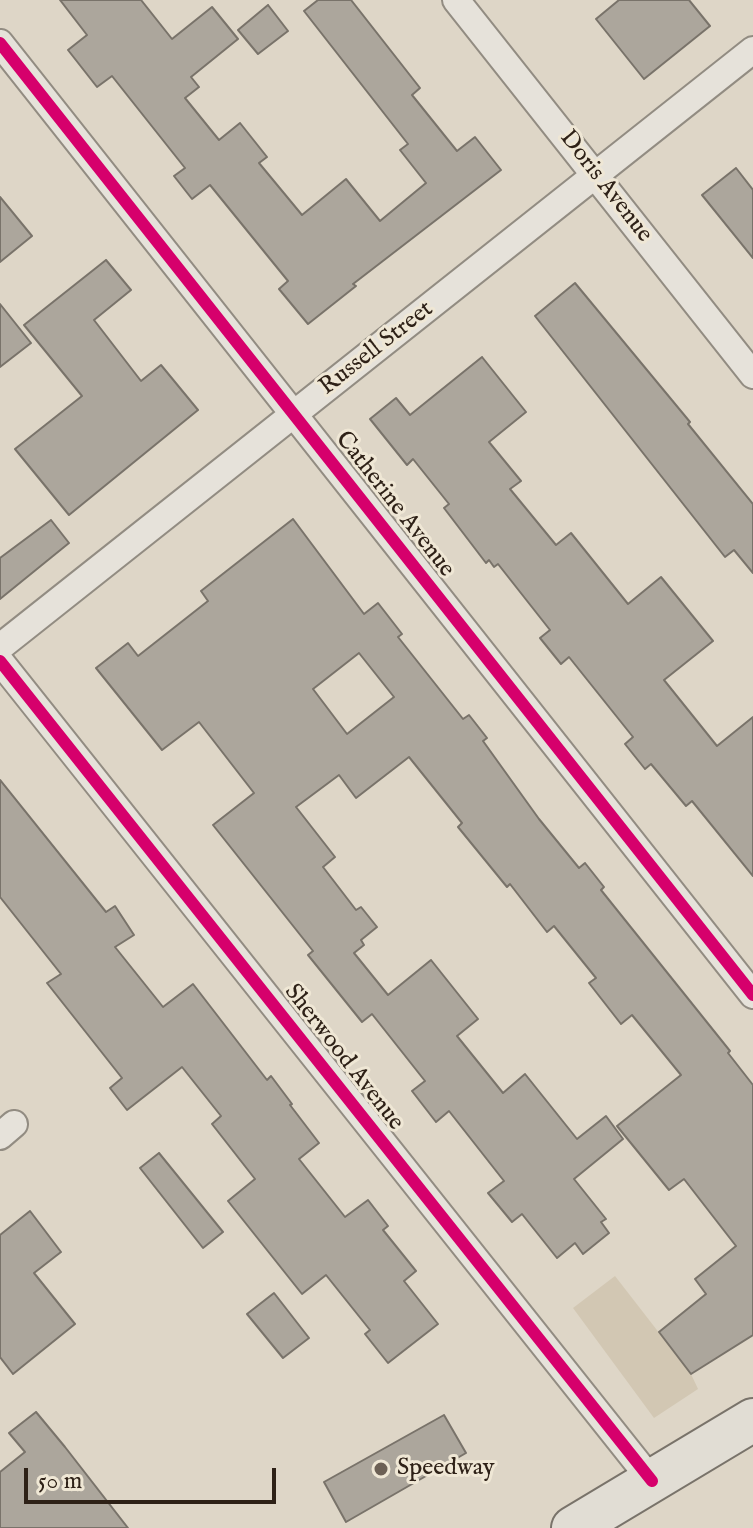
<!DOCTYPE html>
<html>
<head>
<meta charset="utf-8">
<style>
  body { margin:0 }
  #map { position:relative; width:753px; height:1528px; overflow:hidden; background:#ded6c7; font-family:"IM FELL English",serif }
  canvas { display:block }
  .scale { position:absolute; left:24px; top:1468px; width:252px; height:36px; box-sizing:border-box; border:4px solid #2e2117; border-top:0; padding-left:10px; font-size:24px; line-height:28px; white-space:nowrap; color:#2e2117; -webkit-text-stroke:6px #efe7d5; paint-order:stroke }
</style>
</head>
<body>
<div id="map">
<canvas width="753" height="1528"></canvas>
<div class="scale">50 m</div>
</div>
<script>
const ctx = document.querySelector('canvas').getContext('2d');
ctx.lineJoin = 'round';
function fillPath(path, color) {
  ctx.fillStyle = color;
  ctx.fill(path, 'evenodd');
}
function poly(rows) {
  const path = new Path2D();
  for (const r of rows) {
    path.moveTo(r[0], r[1]);
    for (let i = 2; i < r.length; i += 2) path.lineTo(r[i], r[i + 1]);
  }
  return path;
}
function trace(path, color, width, dash) {
  ctx.strokeStyle = color;
  ctx.lineWidth = width;
  ctx.lineCap = dash ? 'butt' : 'round';
  ctx.setLineDash(dash || []);
  ctx.stroke(path);
}
function drawText(font, color, halo, rows, align = 'center') {
  ctx.font = font + ' "IM FELL English",serif';
  ctx.lineWidth = 6;
  ctx.setLineDash([]);
  ctx.textBaseline = 'middle';
  ctx.strokeStyle = halo;
  ctx.fillStyle = color;
  for (const [text, x, y, turn = 0] of rows) {
    ctx.save();
    ctx.translate(x, y);
    ctx.rotate((+turn || 0) * Math.PI / 180);
    ctx.textAlign = isNaN(turn) ? turn : align;
    if (halo) ctx.strokeText(text, 0, 0);
    ctx.fillText(text, 0, 0);
    ctx.restore();
  }
}
const green = poly([
  [615,1276,691,1374,698,1389,654,1418,573,1308]
]);
const building = poly([
  [60,0,141,0,172,39,212,7,238,39,191,77,199,87,185,98,219,140,240,123,267,157,259,163,302,215,346,179,380,221,426,183,400,150,408,144,304,11,318,0,351,0,420,88,412,95,457,151,475,137,501,170,353,284,356,286,308,324,279,289,288,281,210,185,192,199,174,176,185,168,112,76,97,87,68,50,87,35,60,0],
  [619,0,689,0,710,26,644,79,596,19,619,0],
  [268,5,288,31,258,54,238,30,268,5],
  [736,168,753,190,753,258,702,195,736,168],
  [0,197,32,236,0,262,0,197],
  [106,260,131,290,94,320,141,381,161,365,198,410,69,515,15,449,82,396,24,325,106,260],
  [575,283,690,422,688,424,753,504,753,573,734,550,725,557,535,316,575,283],
  [0,304,31,343,0,367,0,304],
  [482,357,526,412,489,442,521,481,510,489,556,545,571,533,628,604,661,577,713,641,664,680,717,746,753,717,753,876,692,801,686,806,651,764,645,769,625,744,633,737,569,657,561,664,540,638,550,630,498,564,494,567,489,560,486,563,444,508,449,504,413,459,407,465,370,419,396,398,410,415,482,357],
  [293,519,364,614,378,603,402,634,398,637,463,719,469,715,487,738,483,741,539,819,579,868,585,863,604,887,601,890,730,1051,728,1053,753,1085,753,1335,691,1374,659,1332,706,1294,695,1279,736,1246,684,1179,669,1190,617,1126,681,1075,632,1015,621,1024,589,983,596,978,554,926,547,932,510,884,507,887,458,827,462,823,409,757,356,798,339,775,296,807,335,857,323,867,356,910,361,907,377,927,361,940,364,945,354,953,388,995,431,960,478,1019,457,1036,503,1093,525,1074,577,1139,606,1116,623,1139,574,1179,606,1219,601,1222,609,1233,583,1254,575,1243,557,1258,522,1214,512,1222,488,1193,504,1181,449,1111,436,1122,412,1091,425,1081,372,1014,362,1022,308,955,313,951,213,825,254,793,199,722,162,750,96,668,128,643,138,656,208,601,201,591,293,519],
  [359,653,394,697,347,734,313,689,359,653],
  [51,520,69,543,0,599,0,558,51,520],
  [0,780,106,912,115,906,134,935,115,947,163,1007,193,984,267,1080,271,1076,292,1104,290,1105,319,1143,299,1159,345,1217,368,1200,388,1226,383,1230,416,1271,404,1281,438,1324,388,1363,365,1334,370,1330,326,1275,302,1294,228,1201,255,1179,212,1124,221,1116,182,1067,127,1110,110,1088,122,1078,47,983,61,974,0,897,0,780],
  [159,1153,223,1232,203,1248,140,1168,159,1153],
  [30,1211,61,1252,34,1273,75,1324,13,1374,0,1357,0,1235,30,1211],
  [274,1293,309,1338,283,1358,247,1314,274,1293],
  [36,1412,65,1447,128,1528,0,1528,0,1472,25,1452,9,1433,36,1412],
  [444,1415,466,1453,346,1522,324,1482,444,1415]
]);
const street = poly([
  [456,0,753,375],
  [0,43,753,995],
  [0,647,753,50],
  [0,661,652,1481],
  [0,1136,14,1124]
]);
const primary = poly([
  [573,1528,753,1420]
]);
const cycleway = poly([
  [0,43,753,995],
  [0,661,652,1481]
]);
const markers = [
  [381,1469,8,"#6c6055"]
];
const streetNames = [
  ["Doris Avenue",605,187,52],
  ["Russell Street",377,349,-38],
  ["Catherine Avenue",394,505,52],
  ["Sherwood Avenue",343,1058,52]
];
const poiNames = [
  ["Speedway",397,1469]
];
fillPath(green, '#d2c7b3');
fillPath(building, '#aca69c');
trace(building, '#79736a', 2);
trace(street, '#928c82', 30);
trace(primary, '#79736a', 46);
trace(street, '#e6e2da', 26);
trace(primary, '#e1ddd4', 42);
trace(cycleway, '#d6006c', 12);
for (const [x, y, r, color] of markers) {
  const dot = new Path2D();
  dot.arc(x, y, r, 0, 2 * Math.PI);
  ctx.fillStyle = color;
  ctx.fill(dot);
  trace(dot, '#efe7d5', 3);
}
drawText('24px', '#2e2117', '#efe7d5', streetNames);
drawText('24px', '#2e2117', '#efe7d5', poiNames, 'left');
</script>
</body>
</html>
